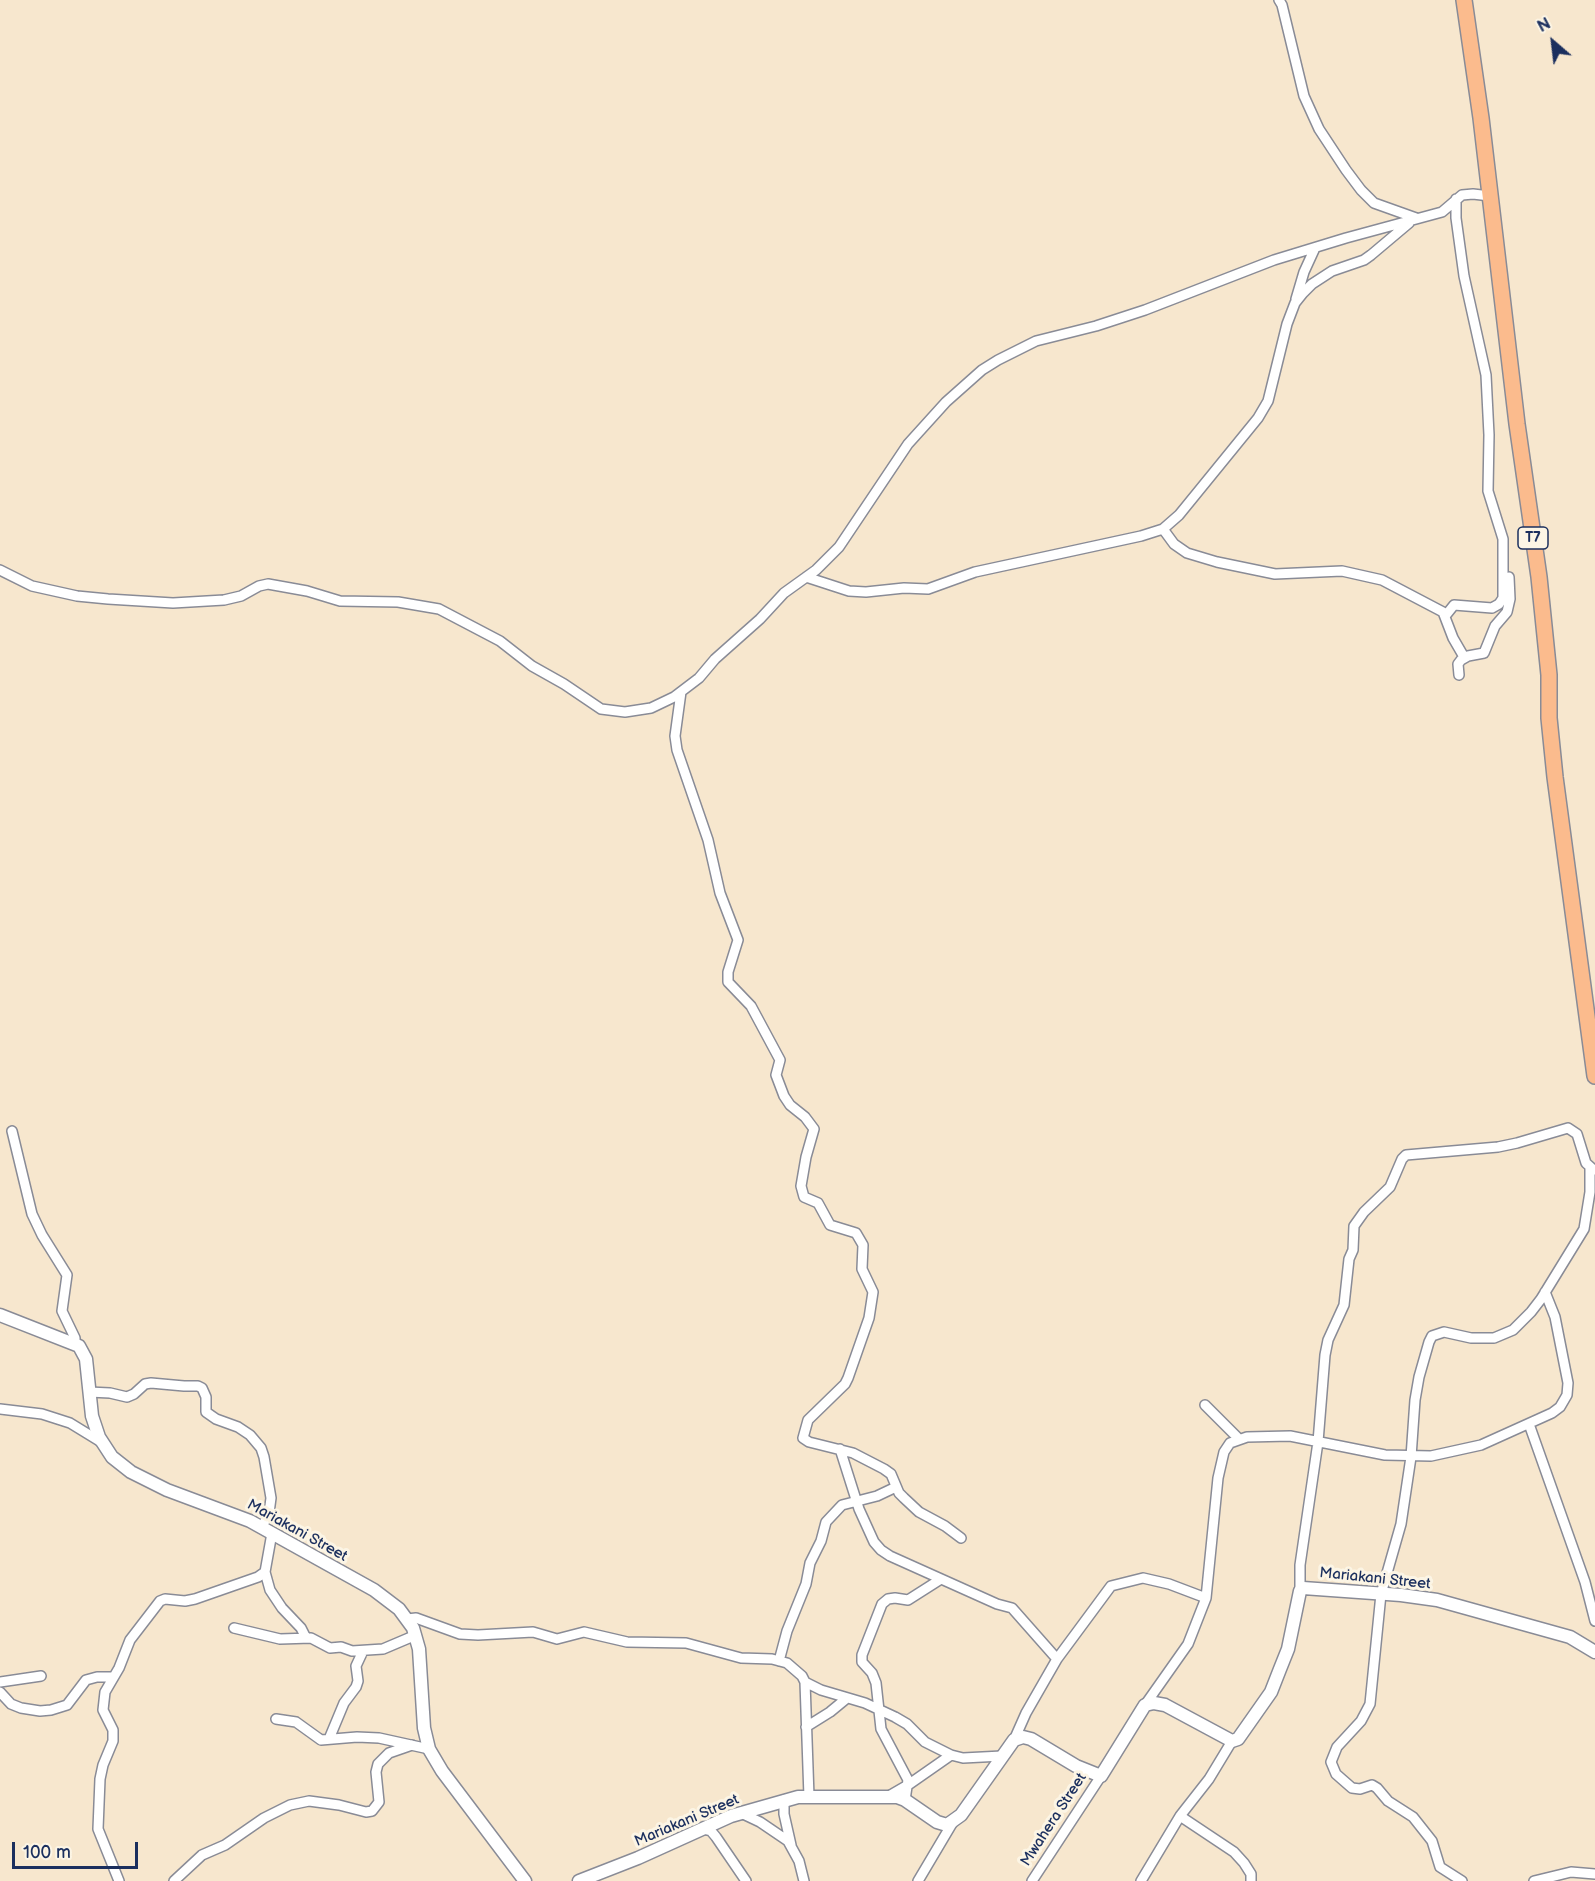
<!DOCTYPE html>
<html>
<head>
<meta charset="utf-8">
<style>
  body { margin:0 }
  #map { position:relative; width:1595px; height:1881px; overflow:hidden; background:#f7e7ce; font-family:"Balsamiq Sans",sans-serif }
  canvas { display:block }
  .north { position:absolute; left:1523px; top:12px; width:60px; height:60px; -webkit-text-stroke:4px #fcf5e5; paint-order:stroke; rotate:332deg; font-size:16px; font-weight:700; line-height:24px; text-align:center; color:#1b2f5e }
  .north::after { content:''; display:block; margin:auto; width:21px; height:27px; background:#1b2f5e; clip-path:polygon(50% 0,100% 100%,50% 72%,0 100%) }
  .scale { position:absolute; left:12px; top:1842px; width:126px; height:27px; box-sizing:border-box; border:3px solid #1b2f5e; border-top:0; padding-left:8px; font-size:18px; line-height:21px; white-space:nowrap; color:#1b2f5e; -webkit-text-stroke:4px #fcf5e5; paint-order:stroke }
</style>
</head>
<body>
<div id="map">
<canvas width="1595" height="1881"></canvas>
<div class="north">N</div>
<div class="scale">100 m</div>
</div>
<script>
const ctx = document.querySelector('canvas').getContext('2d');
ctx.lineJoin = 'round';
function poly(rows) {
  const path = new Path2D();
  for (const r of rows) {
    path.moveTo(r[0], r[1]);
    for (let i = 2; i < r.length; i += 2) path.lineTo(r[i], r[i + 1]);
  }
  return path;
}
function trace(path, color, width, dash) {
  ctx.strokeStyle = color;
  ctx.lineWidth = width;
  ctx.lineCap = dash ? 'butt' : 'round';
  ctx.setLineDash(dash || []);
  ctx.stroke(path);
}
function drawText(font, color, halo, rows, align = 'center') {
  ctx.font = font + ' "Balsamiq Sans",sans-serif';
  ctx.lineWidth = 6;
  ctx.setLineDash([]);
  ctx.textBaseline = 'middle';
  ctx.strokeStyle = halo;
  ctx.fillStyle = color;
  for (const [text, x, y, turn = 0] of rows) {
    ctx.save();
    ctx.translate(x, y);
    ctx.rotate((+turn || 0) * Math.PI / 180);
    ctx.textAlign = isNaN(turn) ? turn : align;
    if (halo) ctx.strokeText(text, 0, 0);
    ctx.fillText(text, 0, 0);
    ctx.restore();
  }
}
const minor = poly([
  [1279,0,1282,5,1304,96,1319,129,1346,170,1361,190,1374,203,1416,218],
  [1296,299,1304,272,1315,248],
  [1163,529,1174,544,1187,553,1217,562,1275,574,1342,571,1382,580,1443,612,1453,638,1464,657],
  [0,570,32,586,77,596,108,599,173,603,224,600,241,596,259,586,268,584,307,591,340,601,398,602,439,609,500,641,532,666,564,684,601,709,625,712,651,708,674,697,699,678,715,659,760,619,784,593,816,570,839,547,908,444,946,402,982,370,998,360,1036,341,1096,326,1145,310,1274,260,1346,238,1442,212,1462,195,1473,194,1490,196],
  [806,577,849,591,866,592,904,588,928,589,975,572,1141,536,1163,529,1179,515,1258,418,1268,401,1287,324,1295,303,1303,293,1312,284,1332,271,1364,260,1371,255,1409,223],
  [1446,615,1454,605,1492,608,1499,604,1503,598,1503,539,1488,491,1489,435,1486,375,1464,276,1456,218,1456,199],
  [1459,675,1458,664,1461,660,1468,656,1484,653,1495,626,1507,612,1510,599,1509,577],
  [681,692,675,736,677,750,708,840,720,893,738,940,728,972,728,982,751,1006,780,1060,776,1075,784,1096,790,1105,805,1117,814,1129,806,1157,801,1186,804,1197,818,1203,830,1225,856,1233,863,1245,862,1269,873,1292,869,1318,848,1378,845,1384,808,1420,803,1438,809,1442,853,1453,884,1469,891,1474,899,1493,904,1498,919,1512,945,1526,961,1538],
  [12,1131,32,1214,42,1235,67,1275,62,1311,75,1338,75,1343],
  [89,1392,110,1393,127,1397,134,1394,145,1384,151,1383,184,1386,198,1386,202,1388,206,1397,206,1412,216,1419,238,1427,250,1435,261,1448,264,1457,271,1498,269,1513,262,1527],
  [1205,1405,1239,1439],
  [0,1409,42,1414,70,1423,101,1442],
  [1529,1424,1585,1582,1595,1621],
  [840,1449,859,1509,874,1542,881,1550,890,1556,997,1604,1012,1608,1057,1659],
  [272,1533,265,1572,270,1590,282,1608,301,1628,306,1638],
  [1300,1591,1300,1565,1318,1442,1325,1355,1328,1340,1344,1305,1349,1259,1353,1250,1354,1226,1364,1212,1390,1187,1402,1159,1406,1155,1498,1147,1517,1143,1568,1128,1577,1134,1586,1163,1594,1170],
  [407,1619,416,1618,460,1634,478,1635,533,1632,557,1639,584,1632,627,1642,686,1643,741,1658,772,1659,787,1663,802,1676,805,1682,809,1797],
  [234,1628,280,1639,311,1638,330,1648,341,1647,352,1651,383,1649,416,1635],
  [779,1661,787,1631,806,1584,810,1563,821,1541,826,1522,842,1505,877,1496,896,1487],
  [0,1682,41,1676],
  [805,1682,821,1690,865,1703,895,1717,907,1724,925,1742,951,1755,963,1758,1002,1756],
  [0,1692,11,1704,21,1708,40,1711,51,1710,67,1705,86,1680,97,1677,113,1677],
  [1145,1705,1188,1644,1206,1598,1218,1478,1224,1452,1230,1443,1247,1437,1290,1436,1385,1455,1431,1456,1481,1445,1552,1413,1560,1407,1567,1395,1568,1383,1555,1317,1545,1292],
  [276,1719,296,1722,321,1740,357,1737,379,1738,429,1749],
  [806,1727,830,1712,847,1698],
  [329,1739,344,1703,356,1687,358,1681,356,1666,363,1651],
  [1014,1740,1026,1713,1057,1659,1111,1586,1143,1578,1169,1584,1206,1598],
  [889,1796,908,1785,951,1755],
  [784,1800,784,1814,791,1845],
  [905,1800,908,1780,881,1729,876,1683,872,1673,862,1662,862,1655,882,1604,888,1599,895,1598,908,1600,941,1579],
  [741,1813,760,1822,788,1841,799,1861,804,1881],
  [1180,1816,1234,1852,1244,1863,1251,1874,1251,1881],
  [703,1829,711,1831,716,1837,746,1881],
  [119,1881,98,1829,100,1779,103,1765,113,1741,113,1730,103,1710,105,1692,119,1668,130,1640,160,1601,165,1599,185,1601,195,1599,258,1577,265,1572],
  [174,1881,202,1855,225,1845,264,1818,290,1805,309,1801,339,1805,366,1812,372,1811,379,1802,376,1772,378,1764,389,1753,412,1745],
  [918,1881,953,1822],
  [1032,1881,1101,1776],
  [1141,1881,1180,1816,1209,1779,1232,1741],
  [1462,1881,1440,1867,1432,1841,1413,1817,1388,1801,1377,1788,1372,1785,1360,1789,1352,1788,1336,1774,1331,1762,1337,1747,1361,1721,1370,1704,1381,1594,1401,1524,1411,1457,1415,1400,1419,1377,1429,1342,1432,1336,1444,1332,1471,1338,1494,1338,1513,1330,1531,1312,1541,1299,1584,1229,1590,1192,1590,1168],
  [1534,1881,1571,1872,1595,1874]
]);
const tertiary = poly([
  [0,1315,79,1346,86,1359,92,1416,99,1437,112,1457,131,1472,167,1490,250,1521,374,1590,399,1609,413,1628,419,1649,424,1728,429,1749,442,1771,525,1881],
  [579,1881,638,1858,731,1816,798,1797,897,1797,905,1800,937,1822,947,1825,961,1815,1014,1740,1023,1737,1031,1739,1076,1766,1101,1776,1145,1705,1154,1703,1165,1705,1232,1741,1238,1739,1271,1692,1280,1669,1288,1649,1300,1591,1303,1588,1401,1595,1437,1600,1570,1637,1595,1652]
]);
const trunk = poly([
  [1464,0,1481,118,1517,424,1539,577,1549,675,1549,718,1555,777,1595,1076]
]);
const shields = [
  [1533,538,30]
];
const shieldNames = [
  ["T7",1533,538]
];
const streetNames = [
  ["Mariakani Street",297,1531,29],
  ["Mariakani Street",1375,1579,6],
  ["Mwahera Street",1054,1820,-57],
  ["Mariakani Street",687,1821,-23]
];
trace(minor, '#898b96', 12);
trace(tertiary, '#898b96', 15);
trace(trunk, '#898b96', 18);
trace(minor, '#fff', 9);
trace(tertiary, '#fff', 12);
trace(trunk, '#fbbb8d', 15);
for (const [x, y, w] of shields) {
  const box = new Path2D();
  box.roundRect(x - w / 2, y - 11, w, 22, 4.5);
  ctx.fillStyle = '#fcf5e5';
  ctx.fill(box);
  trace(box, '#1b2f5e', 1.5);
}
drawText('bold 14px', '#1b2f5e', null, shieldNames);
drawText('15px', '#1b2f5e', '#fcf5e5', streetNames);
</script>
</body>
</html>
